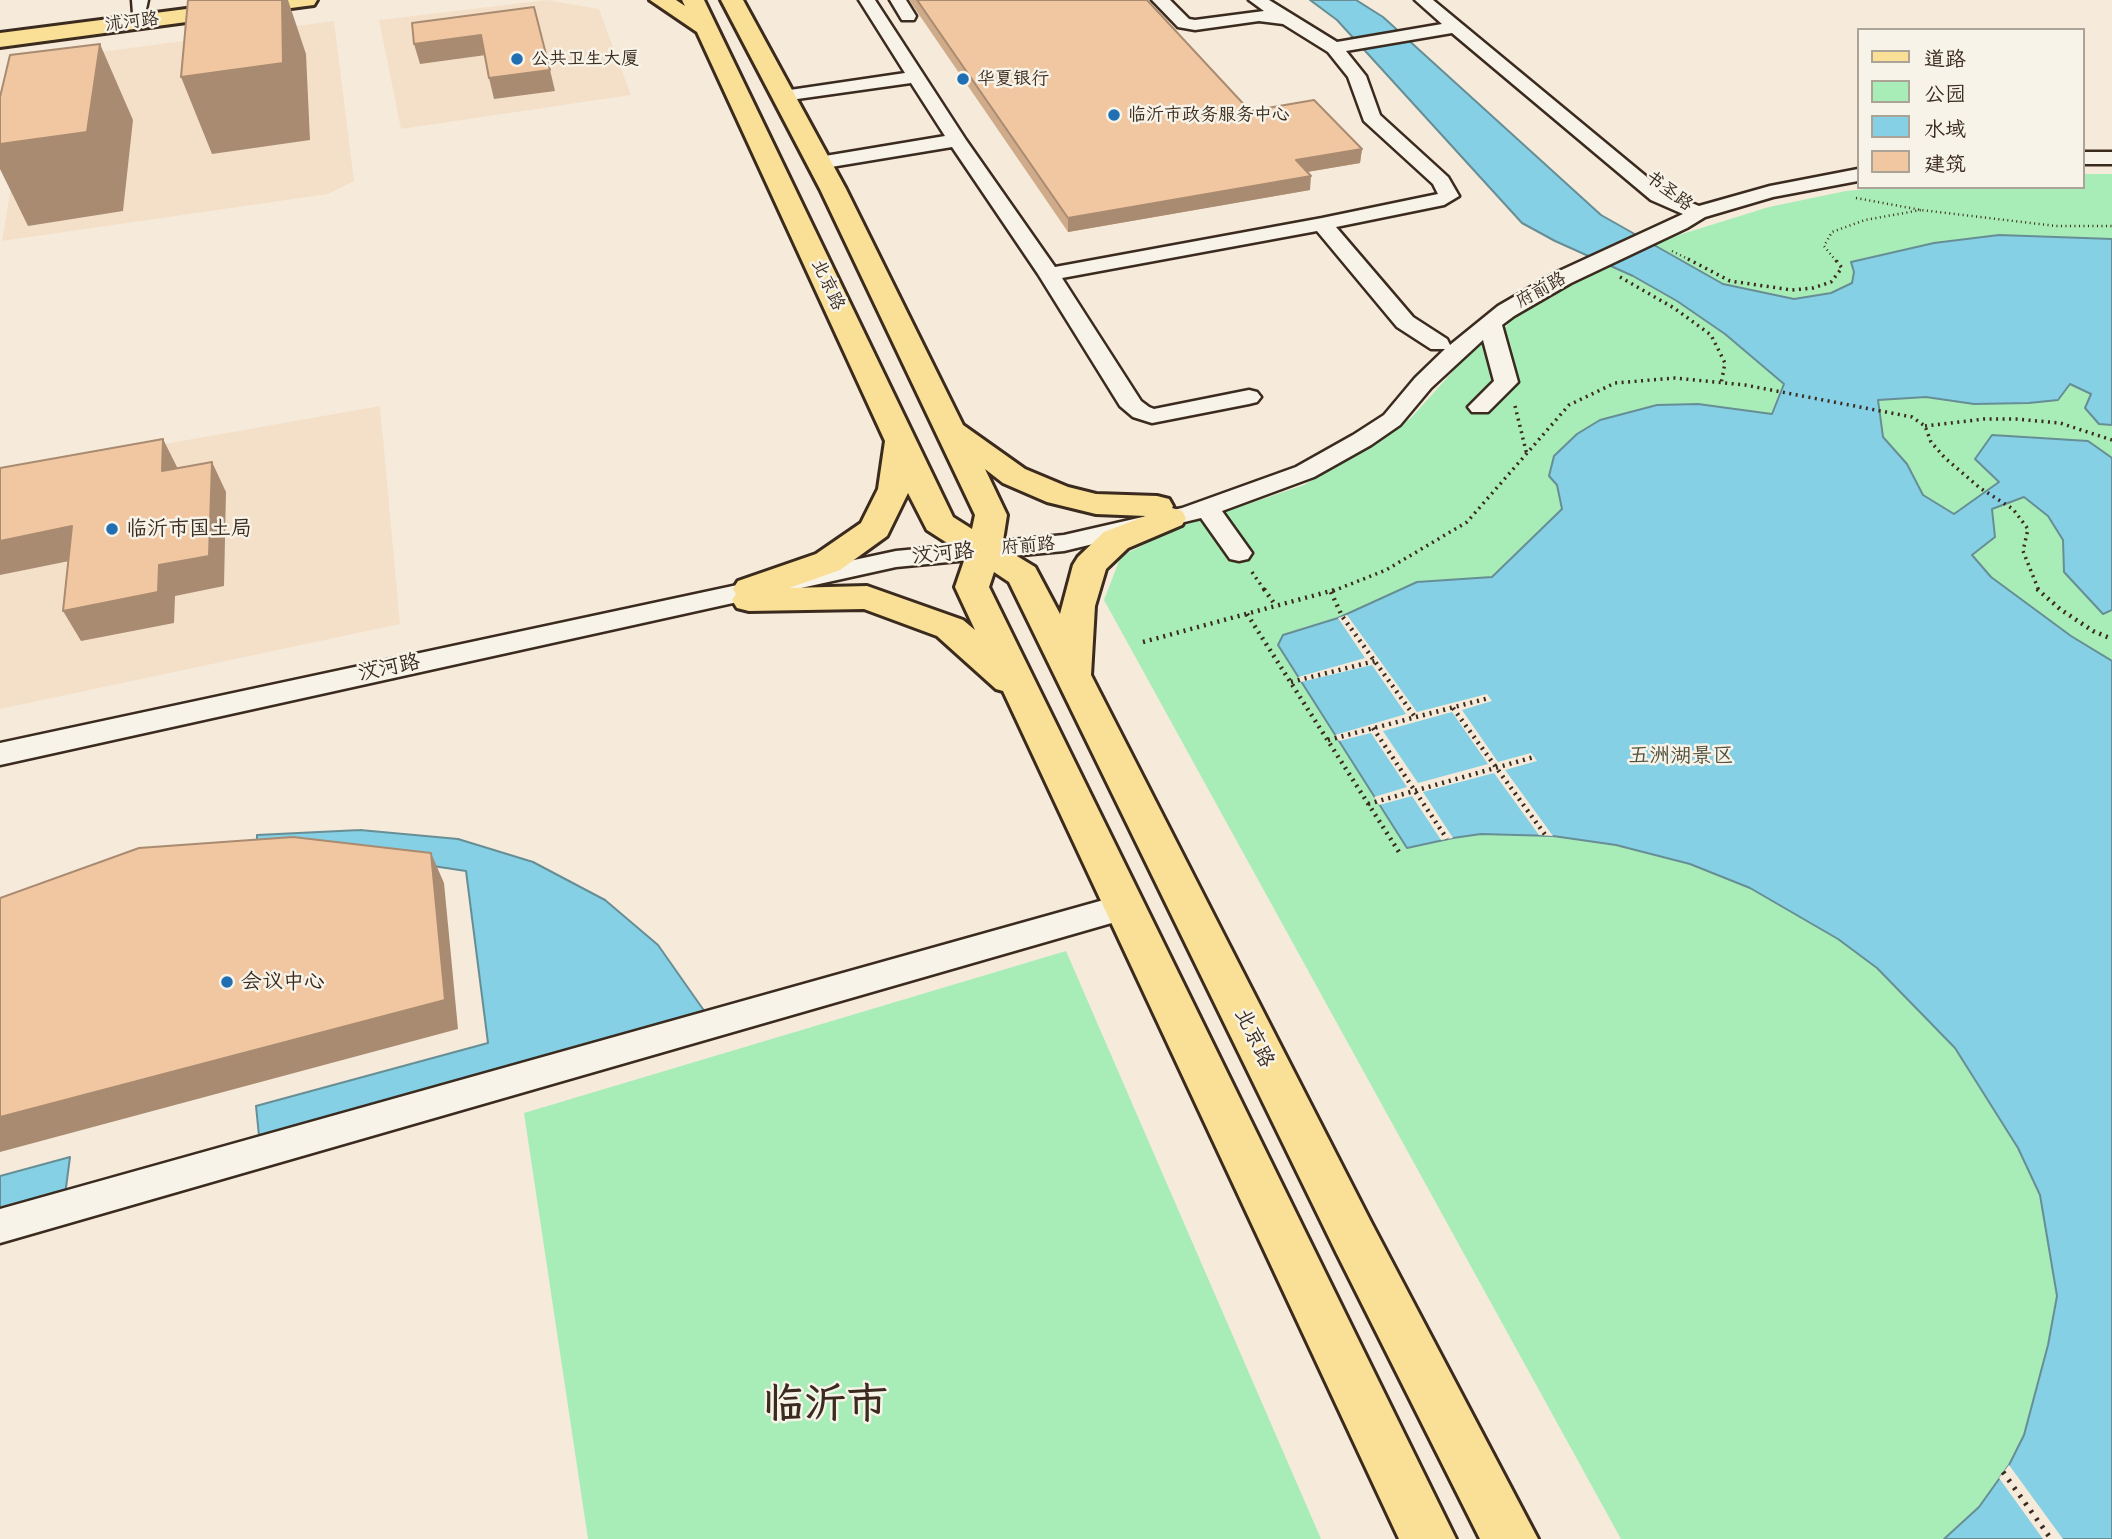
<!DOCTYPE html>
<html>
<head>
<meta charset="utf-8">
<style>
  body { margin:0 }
  #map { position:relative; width:2112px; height:1539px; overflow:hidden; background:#f6eada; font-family:"Playpen Sans","LXGW WenKai TC",sans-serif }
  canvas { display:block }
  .legend { position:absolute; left:1857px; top:28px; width:228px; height:161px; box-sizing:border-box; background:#f7f3e8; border:2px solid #aca397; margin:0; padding:9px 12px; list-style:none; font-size:21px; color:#3b2a1e }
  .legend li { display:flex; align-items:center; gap:14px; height:35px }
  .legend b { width:35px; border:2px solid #aca397 }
</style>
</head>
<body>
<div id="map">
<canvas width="2112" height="1539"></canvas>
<ul class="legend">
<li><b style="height:9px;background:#f9e096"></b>道路</li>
<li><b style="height:19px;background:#a8edb8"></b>公园</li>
<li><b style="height:19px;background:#85d0e5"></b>水域</li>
<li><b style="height:19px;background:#f1c7a1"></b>建筑</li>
</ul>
</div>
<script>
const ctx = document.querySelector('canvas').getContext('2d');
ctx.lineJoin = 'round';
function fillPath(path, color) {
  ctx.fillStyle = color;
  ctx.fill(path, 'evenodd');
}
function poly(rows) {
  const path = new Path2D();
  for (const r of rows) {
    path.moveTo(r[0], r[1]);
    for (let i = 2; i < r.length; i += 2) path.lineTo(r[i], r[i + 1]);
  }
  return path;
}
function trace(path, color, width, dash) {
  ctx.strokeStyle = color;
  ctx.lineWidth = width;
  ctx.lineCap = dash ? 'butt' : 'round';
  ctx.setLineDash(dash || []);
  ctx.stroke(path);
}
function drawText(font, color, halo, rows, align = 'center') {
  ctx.font = font + ' "Playpen Sans","LXGW WenKai TC",sans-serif';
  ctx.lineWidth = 5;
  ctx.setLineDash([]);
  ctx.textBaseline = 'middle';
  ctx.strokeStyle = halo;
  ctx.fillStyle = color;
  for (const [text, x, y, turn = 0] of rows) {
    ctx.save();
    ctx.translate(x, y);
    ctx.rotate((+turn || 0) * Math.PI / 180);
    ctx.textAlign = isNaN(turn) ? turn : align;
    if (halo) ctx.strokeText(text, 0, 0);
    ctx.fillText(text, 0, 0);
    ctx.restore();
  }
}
const built = poly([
  [547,0,599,9,631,95,401,129,379,20],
  [334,21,354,181,328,194,2,241,32,61],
  [380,406,400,624,0,709,0,473]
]);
const green = poly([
  [2082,174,2112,174,2112,1539,1621,1539,1104,600,1121,556,1182,526,1304,485,1411,418,1472,350,1506,327,1514,313,1551,298,1581,277,1666,239,1769,207,1846,191,1885,187,2082,187],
  [1066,951,1321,1539,588,1539,524,1113]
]);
const water = poly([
  [1310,0,1356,0,1383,17,1601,215,1723,284,1794,299,1831,293,1852,283,1854,272,1851,262,1934,243,1999,235,2112,239,2112,425,2099,424,2085,408,2091,394,2070,384,2058,400,2029,403,1974,404,1926,397,1878,400,1883,437,1907,464,1923,495,1954,514,1999,482,1975,459,1992,435,2088,441,2112,458,2112,610,2103,614,2064,572,2063,540,2048,516,2024,497,1992,509,1995,537,1972,555,1991,577,2071,636,2112,661,2112,1539,1944,1539,1979,1507,2009,1465,2024,1435,2048,1345,2057,1296,2040,1195,2018,1148,1955,1048,1877,968,1838,939,1750,888,1690,864,1616,845,1553,836,1481,834,1453,838,1407,848,1278,645,1283,635,1338,618,1417,582,1492,577,1562,509,1557,485,1549,476,1554,456,1577,434,1600,420,1657,405,1698,404,1772,414,1784,384,1725,334,1677,301,1633,276,1555,241,1522,223,1337,20,1310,0],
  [360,830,458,839,533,862,605,900,658,945,705,1012,259,1136,256,1106,488,1043,466,871,373,857,257,858,257,835,360,830],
  [70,1157,65,1195,0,1212,0,1176,70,1157]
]);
const pier = poly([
  [1347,615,1417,712,1487,694,1492,701,1462,710,1498,762,1531,753,1537,761,1505,770,1553,836,1539,835,1494,773,1423,792,1453,838,1441,840,1412,796,1379,805,1374,797,1407,787,1371,733,1339,741,1335,735,1406,714,1372,665,1301,682,1298,677,1365,658,1338,618],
  [1452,712,1488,764,1418,783,1383,731],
  [2009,1465,2063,1539,2043,1539,1999,1478]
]);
const pathFar3 = poly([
  [1856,198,1921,210,2056,226,2112,226],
  [1672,251,1692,261],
  [1836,261,1824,246,1832,232,1865,220,1921,210]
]);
const pathFar2 = poly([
  [1688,259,1730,281,1792,290,1813,288,1831,282,1842,268,1835,259],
  [1620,277,1674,308,1711,335,1725,363,1721,384],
  [1515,406,1527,455],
  [1925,426,1984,419,2016,419,2060,423,2112,440],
  [1252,572,1265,591],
  [1333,591,1386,570,1467,522,1569,405,1615,383,1675,378,1745,385,1912,417,1925,426,1931,442,1945,458,1980,488,2013,509,2028,529,2023,551,2039,591]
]);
const pathFar1 = poly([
  [1264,589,1276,606],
  [2037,589,2060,609,2093,631,2112,639],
  [1331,592,1342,616,1415,717],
  [1247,614,1399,852],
  [1143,642,1338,589],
  [1291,682,1375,661],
  [1453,708,1546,836],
  [1373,728,1447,839],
  [1328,740,1489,698],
  [1368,804,1534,757]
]);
const path = poly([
  [2003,1472,2051,1539]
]);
const minor = poly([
  [132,0,148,0,145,14,133,14,132,0],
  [859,0,875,0,966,140,1055,267,1322,218,1438,194,1433,184,1364,121,1348,77,1328,52,1283,24,1259,21,1195,30,1178,27,1152,0,1170,0,1189,19,1195,20,1264,11,1249,0,1269,0,1337,42,1442,24,1415,0,1433,0,1665,192,1699,206,1770,186,1858,169,1858,181,1773,197,1705,217,1687,228,1571,283,1514,316,1502,325,1518,382,1488,412,1472,412,1468,407,1494,381,1483,340,1431,388,1400,425,1371,445,1314,477,1222,511,1252,553,1248,559,1239,561,1230,559,1201,518,1064,551,896,567,0,765,0,743,896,551,1064,535,1182,508,1296,467,1353,435,1384,415,1415,378,1445,349,1431,349,1397,327,1317,231,1062,278,1141,401,1149,407,1154,409,1249,390,1257,392,1261,397,1257,402,1249,404,1152,423,1133,417,1120,406,1038,274,952,147,819,169,809,163,819,157,945,136,911,83,783,101,774,96,783,91,905,73,859,0],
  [1452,33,1651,200,1683,214,1555,273,1498,306,1450,345,1447,339,1413,317,1336,227,1444,205,1459,196,1448,177,1380,115,1366,76,1346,51,1452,33],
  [890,0,906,0,916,16,914,20,902,20,890,0],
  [2082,152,2112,152,2112,164,2082,164,2082,152],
  [1125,894,1136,898,1141,907,1136,916,0,1243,0,1209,1125,894]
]);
const major = poly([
  [256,0,317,0,314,5,306,6,0,47,0,33,256,0],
  [650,0,676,0,685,6,682,0,704,0,953,517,972,529,975,515,820,189,721,0,743,0,846,189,963,425,1025,469,1068,487,1096,494,1157,496,1169,499,1173,506,1172,508,1182,511,1186,518,1182,525,1128,548,1106,569,1095,606,1091,675,1371,1222,1538,1539,1480,1539,1337,1254,1009,582,994,572,989,587,1456,1539,1399,1539,1003,691,996,689,937,636,864,609,749,611,737,608,732,600,736,594,733,589,738,581,816,554,861,523,878,489,885,441,697,32,650,0],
  [985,469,1003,483,1047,502,1096,514,1146,516,1104,532,1078,557,1073,565,1060,614,1035,567,1002,547,1007,515,985,469],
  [908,493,927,530,966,555,955,587,975,630,963,620,867,586,789,588,840,570,887,536,908,493]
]);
const wall = poly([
  [909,0,1147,0,1250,111,1362,149,1360,163,1307,172,1310,190,1068,232]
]);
const shadedWall = poly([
  [282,0,288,0,306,54,310,140,212,154,181,77],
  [481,35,486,55,420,64,414,44],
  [100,44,133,120,123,211,28,226,0,169,0,144],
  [550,70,555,91,494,99,489,78],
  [1362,149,1360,163,1295,174,1296,160],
  [1311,176,1310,190,1068,232,1068,218],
  [163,439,178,469,162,471],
  [212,462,226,492,224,586,175,596,174,623,81,641,63,611,159,565],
  [72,526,89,557,0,575,0,541],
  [431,853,444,883,458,1029,0,1152,0,1117]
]);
const building = poly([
  [188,0,282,0,283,63,181,77,188,0],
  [917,0,1147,0,1250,111,1314,100,1362,149,1296,160,1311,176,1068,218,917,0],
  [534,7,550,70,489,78,481,35,414,44,412,23,534,7],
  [100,44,87,132,0,144,0,97,10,55,100,44],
  [163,439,162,471,212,462,209,556,159,565,158,592,63,611,72,526,0,541,0,468,163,439],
  [293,837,431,853,445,1000,0,1117,0,898,139,848,293,837]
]);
const markers = [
  [517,59,7,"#1f6fb2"],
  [963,79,7,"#1f6fb2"],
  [1114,115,7,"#1f6fb2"],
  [112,529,7,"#1f6fb2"],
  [227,982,7,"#1f6fb2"]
];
const farStreetnames = [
  ["沭河路",132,22,-7],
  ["书圣路",1669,191,37],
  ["北京路",828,285,65],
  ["府前路",1541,290,-29],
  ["府前路",1028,546,-5]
];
const farPoinames = [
  ["公共卫生大厦",531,59],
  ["华夏银行",977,79],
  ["临沂市政务服务中心",1128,115]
];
const poiNames = [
  ["临沂市国土局",126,529],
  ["会议中心",241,982]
];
const streetNames = [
  ["汶河路",943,554,-6],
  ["汶河路",389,668,-12],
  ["北京路",1254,1038,64]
];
const parkNames = [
  ["五洲湖景区",1681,756]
];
const nearTownnames = [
  ["临沂市",825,1405]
];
fillPath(built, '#f4e0c9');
fillPath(green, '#a8edb8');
fillPath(water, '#85d0e5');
trace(water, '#678e95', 2);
fillPath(pier, '#f6eada');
trace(minor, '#3b2a1e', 5);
trace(major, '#3b2a1e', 6);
trace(pathFar3, '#3b2a1e', 2.5, [1, 3.5]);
trace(pathFar2, '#3b2a1e', 3.5, [2, 4.5]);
trace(pathFar1, '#3b2a1e', 4.5, [2, 5]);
trace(path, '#3b2a1e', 5, [2.5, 7]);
fillPath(minor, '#f7f3e8');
fillPath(major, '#f9e096');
fillPath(wall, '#cfab8a');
fillPath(shadedWall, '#a98b71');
fillPath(building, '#f1c7a1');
trace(building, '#a98b71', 2);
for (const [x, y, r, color] of markers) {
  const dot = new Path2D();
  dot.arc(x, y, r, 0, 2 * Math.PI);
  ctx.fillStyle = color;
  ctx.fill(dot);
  trace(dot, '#f7f3e8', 2.5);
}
drawText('18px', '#3b2a1e', '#f7f3e8', farStreetnames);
drawText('18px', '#3b2a1e', '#f7f3e8', farPoinames, 'left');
drawText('21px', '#3b2a1e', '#f7f3e8', poiNames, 'left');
drawText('21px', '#3b2a1e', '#f7f3e8', streetNames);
drawText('21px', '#51513d', '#f7f3e8', parkNames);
drawText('bold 42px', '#3b2a1e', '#f7f3e8', nearTownnames);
</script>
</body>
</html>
